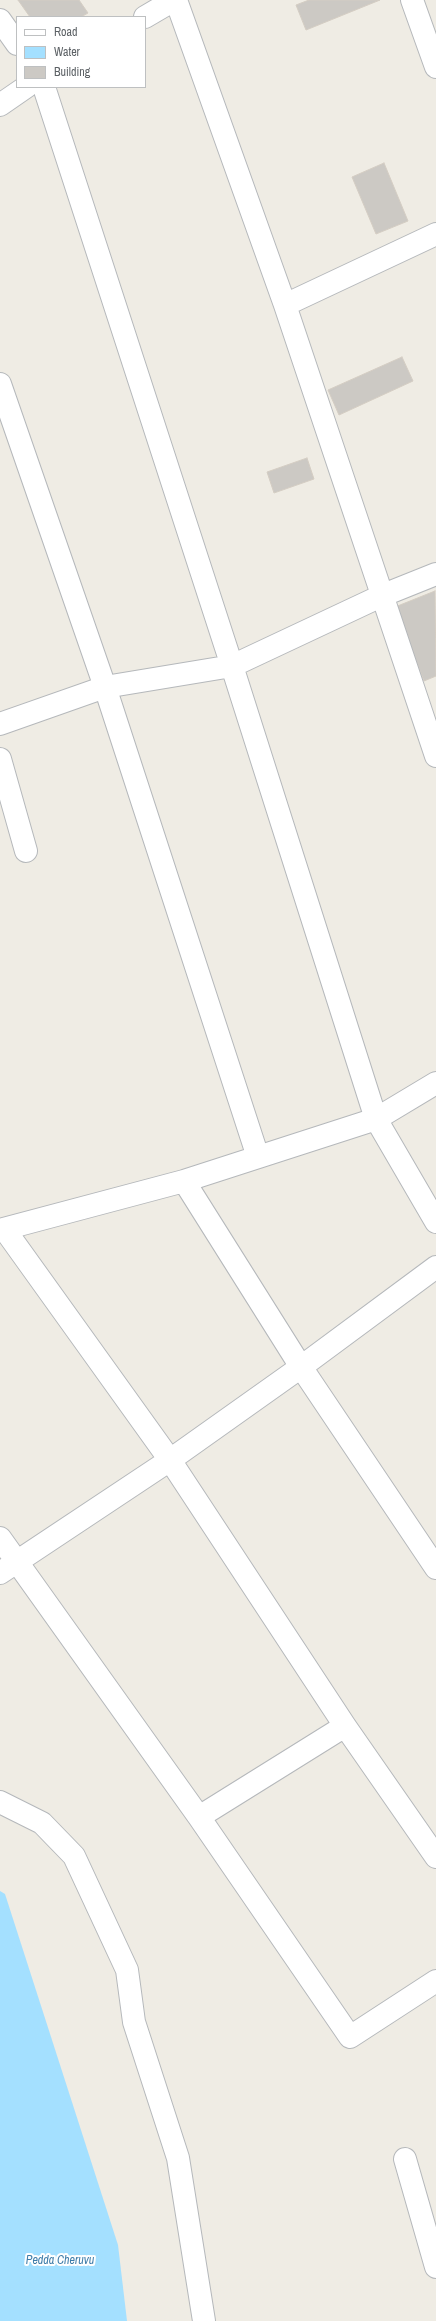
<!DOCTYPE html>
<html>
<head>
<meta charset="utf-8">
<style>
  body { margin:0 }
  #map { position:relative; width:436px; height:2321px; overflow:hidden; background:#efece4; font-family:"Archivo Narrow",sans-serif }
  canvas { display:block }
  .legend { position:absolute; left:16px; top:16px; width:130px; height:72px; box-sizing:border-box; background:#fff; border:1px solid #bec0c1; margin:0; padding:5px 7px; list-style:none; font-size:12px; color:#5c6165 }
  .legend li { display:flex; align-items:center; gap:8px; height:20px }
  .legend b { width:20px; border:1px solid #bec0c1 }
</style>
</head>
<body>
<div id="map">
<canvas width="436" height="2321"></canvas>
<ul class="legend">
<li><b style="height:5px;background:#fff"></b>Road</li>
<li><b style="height:11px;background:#a4e0ff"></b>Water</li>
<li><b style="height:11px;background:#ccc9c4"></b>Building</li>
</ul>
</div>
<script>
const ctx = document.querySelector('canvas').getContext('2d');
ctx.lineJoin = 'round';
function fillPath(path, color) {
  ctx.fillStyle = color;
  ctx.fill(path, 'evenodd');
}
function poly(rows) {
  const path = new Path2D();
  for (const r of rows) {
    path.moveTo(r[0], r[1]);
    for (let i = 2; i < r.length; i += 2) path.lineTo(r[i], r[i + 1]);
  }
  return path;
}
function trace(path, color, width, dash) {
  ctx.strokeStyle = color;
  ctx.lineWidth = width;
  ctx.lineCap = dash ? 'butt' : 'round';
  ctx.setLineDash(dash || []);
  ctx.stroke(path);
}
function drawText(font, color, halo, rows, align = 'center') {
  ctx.font = font + ' "Archivo Narrow",sans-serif';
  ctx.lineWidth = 4;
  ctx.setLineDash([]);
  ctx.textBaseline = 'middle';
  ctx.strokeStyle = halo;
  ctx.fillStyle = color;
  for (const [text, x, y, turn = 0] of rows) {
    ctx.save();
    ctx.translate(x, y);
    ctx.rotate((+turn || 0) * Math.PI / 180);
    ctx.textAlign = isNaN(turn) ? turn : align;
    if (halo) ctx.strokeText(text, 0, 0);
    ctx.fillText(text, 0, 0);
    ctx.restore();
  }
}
const water = poly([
  [0,1891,5,1894,118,2245,127,2321,0,2321]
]);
const building = poly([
  [18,0,79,0,88,13,81,17,30,17,18,0],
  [309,0,380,0,306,30,296,5,309,0],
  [384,163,408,221,376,234,352,177,384,163],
  [402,357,413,381,339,415,328,390,402,357],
  [307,458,314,479,274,493,267,472,307,458],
  [435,591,436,676,424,681,395,607,435,591]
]);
const minor = poly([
  [176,0,285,305,436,756],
  [412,0,436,67],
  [145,17,174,0],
  [0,20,17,44],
  [44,87,232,666,376,1119,436,1222],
  [0,105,26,87],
  [285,305,436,234],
  [0,384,105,687,258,1157],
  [0,724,105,687,232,666,381,596,436,574],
  [0,759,26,851],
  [184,1181,301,1367,436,1568],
  [0,1230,184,1181,376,1119,436,1083],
  [5,1230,170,1460,345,1726,436,1857],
  [0,1538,199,1817,350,2037,436,1981],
  [0,1573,170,1460,301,1367,436,1267],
  [0,1802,42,1823,74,1856,127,1970,134,2022,178,2158,204,2321],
  [199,1817,345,1726],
  [405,2159,436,2267]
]);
const waterNames = [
  ["Pedda Cheruvu",60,2261]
];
fillPath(water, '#a4e0ff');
fillPath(building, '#ccc9c4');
trace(building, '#d4cdc3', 1);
trace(minor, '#b5b8bb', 24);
trace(minor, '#fff', 22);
drawText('italic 12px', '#3d7ca9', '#fff', waterNames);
</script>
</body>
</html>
